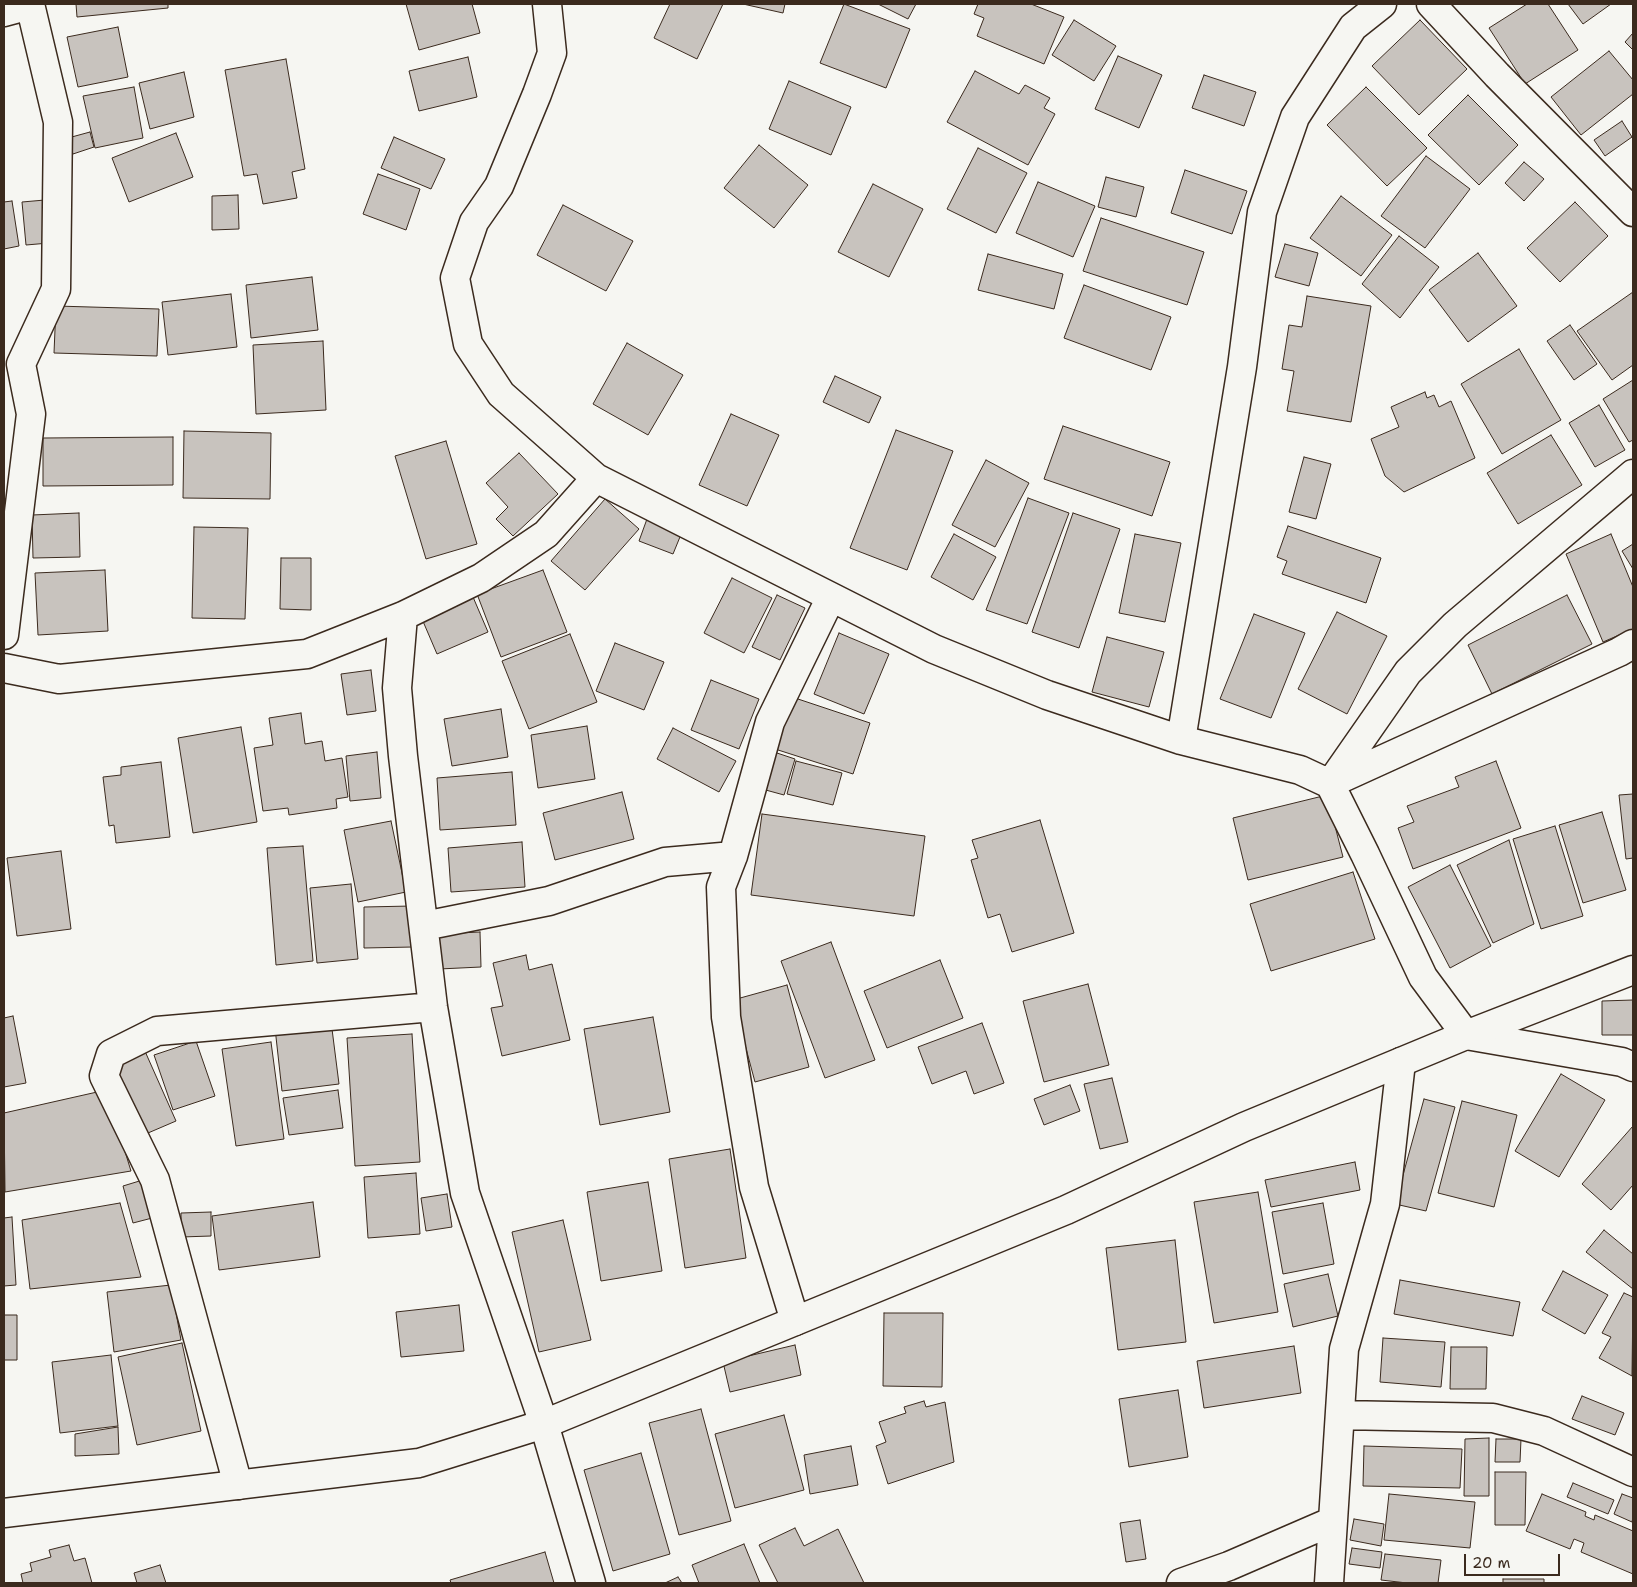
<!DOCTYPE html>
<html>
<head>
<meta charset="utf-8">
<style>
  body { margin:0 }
  #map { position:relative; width:1637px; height:1587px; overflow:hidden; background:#f6f6f2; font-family:"Shantell Sans",sans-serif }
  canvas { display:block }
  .frame { position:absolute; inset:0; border:5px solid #3b2a1e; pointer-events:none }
  .scale { position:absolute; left:1464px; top:1554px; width:96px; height:22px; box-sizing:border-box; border:2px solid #3b2a1e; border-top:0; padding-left:6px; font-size:15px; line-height:18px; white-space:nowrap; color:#3b2a1e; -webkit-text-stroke:4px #f6f6f2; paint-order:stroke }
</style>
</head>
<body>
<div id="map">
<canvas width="1637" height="1587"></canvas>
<div class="frame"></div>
<div class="scale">20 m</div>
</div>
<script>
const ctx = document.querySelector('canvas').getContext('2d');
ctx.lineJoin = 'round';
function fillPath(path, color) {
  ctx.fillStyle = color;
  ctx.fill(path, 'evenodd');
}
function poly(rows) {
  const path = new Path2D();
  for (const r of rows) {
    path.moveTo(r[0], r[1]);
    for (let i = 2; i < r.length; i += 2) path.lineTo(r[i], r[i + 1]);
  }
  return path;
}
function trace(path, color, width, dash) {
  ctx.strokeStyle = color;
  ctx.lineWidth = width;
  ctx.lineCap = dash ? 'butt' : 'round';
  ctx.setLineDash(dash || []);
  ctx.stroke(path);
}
const building = poly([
  [76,4,168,4,168,8,77,17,76,4],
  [406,4,472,4,480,33,419,50,406,4],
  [670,4,723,4,697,59,654,38,670,4],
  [743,4,785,4,783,13,743,4],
  [844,4,910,29,886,88,820,63,844,4],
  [878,4,916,4,908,19,878,4],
  [978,4,1031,4,1064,17,1044,64,977,36,984,18,974,14,978,4],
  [1527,4,1548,4,1578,50,1525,84,1489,28,1527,4],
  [1568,4,1611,4,1583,24,1568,4],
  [1074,20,1116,46,1094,81,1052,55,1074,20],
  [1420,20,1467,69,1419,115,1372,66,1420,20],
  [118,27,128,77,78,87,67,37,118,27],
  [1633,33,1633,50,1625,42,1633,33],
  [1609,51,1633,80,1633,94,1581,135,1551,97,1609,51],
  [1118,56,1162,75,1139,128,1095,109,1118,56],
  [468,57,477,97,419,111,409,71,468,57],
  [286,59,305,169,292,172,297,198,263,204,257,174,244,176,225,70,286,59],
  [975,71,1019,94,1025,85,1050,98,1044,108,1055,114,1028,165,947,122,975,71],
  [184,72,194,117,150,129,139,83,184,72],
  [1204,75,1256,92,1244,126,1192,108,1204,75],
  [789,81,851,107,831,155,769,129,789,81],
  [134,87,143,138,95,148,83,96,134,87],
  [1366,87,1427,148,1387,186,1327,125,1366,87],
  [1468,95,1518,145,1479,185,1428,135,1468,95],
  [1622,121,1632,137,1605,156,1594,140,1622,121],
  [90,132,94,147,73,154,68,138,90,132],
  [176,133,193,177,129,202,112,158,176,133],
  [394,137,445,159,431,189,381,168,394,137],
  [759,145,808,185,774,228,724,188,759,145],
  [978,148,1027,173,996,233,947,209,978,148],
  [1426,156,1470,189,1425,248,1381,216,1426,156],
  [1524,162,1544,179,1524,201,1505,183,1524,162],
  [1185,170,1247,191,1232,234,1171,213,1185,170],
  [378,174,420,189,406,230,363,214,378,174],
  [1106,177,1144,187,1136,217,1098,207,1106,177],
  [1038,182,1095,206,1073,257,1016,233,1038,182],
  [873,184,923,209,889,277,838,252,873,184],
  [238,195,239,229,212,230,212,196,238,195],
  [1341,196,1392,235,1361,276,1310,238,1341,196],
  [45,200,49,243,26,245,22,202,45,200],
  [12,201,19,246,4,249,4,202,12,201],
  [1575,202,1608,236,1560,282,1527,248,1575,202],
  [563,205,633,241,606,291,537,255,563,205],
  [1101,218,1204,252,1187,305,1083,271,1101,218],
  [1399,236,1439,267,1400,318,1362,284,1399,236],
  [1285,244,1318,253,1309,286,1275,277,1285,244],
  [1478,253,1517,306,1468,342,1429,290,1478,253],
  [988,254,1063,274,1054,309,978,290,988,254],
  [312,277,318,330,251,338,246,285,312,277],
  [1084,285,1171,317,1151,370,1064,338,1084,285],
  [1633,292,1633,365,1612,380,1577,331,1633,292],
  [231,294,237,347,168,355,162,302,231,294],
  [1307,296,1371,306,1351,422,1287,411,1294,371,1282,369,1289,325,1302,327,1307,296],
  [56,306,159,309,157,356,54,353,56,306],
  [1570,325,1597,364,1574,380,1547,341,1570,325],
  [323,341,326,410,256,414,253,345,323,341],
  [627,343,683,375,648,435,593,404,627,343],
  [1519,349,1561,420,1502,454,1461,384,1519,349],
  [835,376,881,397,869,423,823,402,835,376],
  [1633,380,1633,440,1629,442,1603,399,1633,380],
  [1425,392,1427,398,1434,395,1439,407,1451,401,1475,458,1404,492,1385,476,1371,439,1399,427,1391,407,1425,392],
  [1599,405,1625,450,1595,467,1569,423,1599,405],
  [731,414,779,435,747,506,699,485,731,414],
  [1063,426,1170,462,1152,516,1044,479,1063,426],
  [896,430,953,451,907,570,850,548,896,430],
  [184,431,271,433,270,499,183,498,184,431],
  [1551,435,1582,485,1518,524,1487,473,1551,435],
  [173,437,173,485,43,486,43,438,173,437],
  [446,441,477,544,426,559,395,456,446,441],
  [519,453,558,494,513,536,496,519,508,507,486,483,519,453],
  [1304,457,1331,464,1316,519,1289,512,1304,457],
  [986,460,1029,483,995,547,952,525,986,460],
  [1028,498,1069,513,1027,624,986,610,1028,498],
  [605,499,639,529,585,590,551,561,605,499],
  [79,513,80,557,33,558,32,515,79,513],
  [1073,513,1120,529,1079,648,1032,632,1073,513],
  [647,519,682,532,673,554,639,541,647,519],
  [1288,526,1381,558,1366,603,1282,574,1287,561,1277,557,1288,526],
  [194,527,248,528,245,619,192,618,194,527],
  [954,534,996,557,973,600,931,577,954,534],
  [1135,534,1181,543,1165,622,1119,613,1135,534],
  [1611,534,1633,587,1633,629,1603,642,1566,554,1611,534],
  [1633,544,1633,569,1622,551,1633,544],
  [281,558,311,558,311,610,280,609,281,558],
  [105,570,108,631,38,635,35,573,105,570],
  [543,570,567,632,501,657,477,594,543,570],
  [732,578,772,598,744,653,704,633,732,578],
  [470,590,488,632,437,654,419,612,470,590],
  [777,595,805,608,780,660,752,647,777,595],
  [1567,595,1592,644,1492,694,1468,645,1567,595],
  [1337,612,1387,636,1347,714,1298,689,1337,612],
  [1254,614,1305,633,1271,718,1220,699,1254,614],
  [839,633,889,654,864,714,814,694,839,633],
  [570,634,597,702,529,729,502,661,570,634],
  [1107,637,1164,652,1149,707,1092,692,1107,637],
  [615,643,664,662,644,710,596,691,615,643],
  [371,670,376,711,347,715,341,674,371,670],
  [711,680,759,699,739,749,691,730,711,680],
  [792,697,870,723,853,774,775,749,792,697],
  [501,709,508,757,452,766,444,719,501,709],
  [301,713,305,744,322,741,325,761,342,758,348,797,336,799,337,808,289,815,288,808,263,811,254,748,273,745,269,718,301,713],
  [587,726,595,779,538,788,531,735,587,726],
  [241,727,257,822,193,833,178,738,241,727],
  [673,728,736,761,719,792,657,759,673,728],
  [377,752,381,798,350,801,346,756,377,752],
  [774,752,795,759,784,795,762,789,774,752],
  [796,761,842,773,833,805,787,794,796,761],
  [1496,761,1521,828,1413,869,1398,828,1414,822,1407,806,1459,787,1455,777,1496,761],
  [161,762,170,837,116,843,114,825,109,826,103,777,121,775,121,767,161,762],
  [512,772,516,825,440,830,437,778,512,772],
  [622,792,634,839,555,860,543,813,622,792],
  [1633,794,1633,858,1626,859,1619,795,1633,794],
  [1327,795,1343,857,1248,880,1233,818,1327,795],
  [1602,812,1626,890,1583,903,1559,825,1602,812],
  [762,814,925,836,914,916,751,895,762,814],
  [1040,820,1074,933,1012,952,1000,914,988,918,971,860,978,858,972,840,1040,820],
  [391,821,406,892,358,902,344,830,391,821],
  [1555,826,1583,916,1541,929,1513,839,1555,826],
  [1509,840,1534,924,1493,943,1457,865,1509,840],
  [522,842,525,887,451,892,448,848,522,842],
  [303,846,313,961,276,965,267,848,303,846],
  [61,851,71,929,17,936,7,858,61,851],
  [1450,865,1491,946,1450,968,1408,887,1450,865],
  [1353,872,1375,939,1271,971,1250,904,1353,872],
  [351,884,358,959,317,963,310,888,351,884],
  [412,906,413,947,364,948,364,907,412,906],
  [480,932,481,967,439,969,438,934,480,932],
  [831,942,875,1060,825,1078,781,961,831,942],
  [526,955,529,970,552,964,570,1040,502,1056,491,1008,503,1006,493,963,526,955],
  [940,960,963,1018,887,1048,864,991,940,960],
  [1088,984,1109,1065,1044,1082,1023,1001,1088,984],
  [787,985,809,1067,755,1082,733,1000,787,985],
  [1633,1000,1633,1035,1602,1035,1602,1001,1633,1000],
  [13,1016,26,1083,4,1087,4,1018,13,1016],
  [653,1017,670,1112,600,1125,584,1029,653,1017],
  [331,1021,339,1084,282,1091,275,1028,331,1021],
  [982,1023,1004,1083,974,1094,966,1071,932,1084,918,1047,982,1023],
  [412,1034,420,1162,355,1166,347,1038,412,1034],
  [196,1041,215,1096,173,1110,154,1055,196,1041],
  [271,1042,284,1139,236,1146,222,1049,271,1042],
  [144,1049,176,1121,141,1136,109,1065,144,1049],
  [1561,1074,1605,1100,1559,1177,1515,1151,1561,1074],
  [1112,1078,1128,1142,1100,1149,1084,1084,1112,1078],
  [1070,1085,1080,1111,1044,1125,1034,1099,1070,1085],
  [106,1090,131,1171,5,1192,4,1113,106,1090],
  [338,1090,343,1128,289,1135,283,1098,338,1090],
  [1424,1099,1455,1107,1426,1211,1395,1204,1424,1099],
  [1462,1101,1517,1115,1494,1207,1438,1193,1462,1101],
  [1633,1126,1633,1185,1611,1210,1582,1184,1633,1126],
  [730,1149,746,1258,685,1268,669,1159,730,1149],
  [1355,1162,1360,1190,1271,1207,1265,1180,1355,1162],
  [416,1173,420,1234,368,1238,364,1177,416,1173],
  [146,1179,156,1217,133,1223,123,1186,146,1179],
  [648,1182,662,1271,601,1281,587,1192,648,1182],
  [1258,1192,1278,1312,1214,1323,1194,1202,1258,1192],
  [447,1194,452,1227,426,1231,421,1198,447,1194],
  [313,1202,320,1257,219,1270,212,1216,313,1202],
  [120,1203,141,1277,30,1289,22,1220,120,1203],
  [1323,1203,1334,1264,1283,1274,1272,1212,1323,1203],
  [211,1212,211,1236,181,1237,181,1213,211,1212],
  [12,1217,16,1285,4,1286,4,1218,12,1217],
  [563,1220,591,1340,539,1352,512,1232,563,1220],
  [1604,1230,1633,1254,1633,1289,1586,1252,1604,1230],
  [1175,1240,1186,1342,1118,1350,1106,1248,1175,1240],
  [1563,1271,1608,1295,1585,1334,1542,1310,1563,1271],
  [1328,1274,1338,1316,1293,1327,1284,1284,1328,1274],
  [1400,1280,1520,1302,1513,1336,1394,1314,1400,1280],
  [171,1285,181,1340,114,1352,107,1292,171,1285],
  [1624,1293,1633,1297,1632,1376,1599,1358,1611,1337,1602,1333,1624,1293],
  [459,1305,464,1351,401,1357,396,1312,459,1305],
  [884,1313,943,1313,942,1387,883,1386,884,1313],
  [4,1315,17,1315,17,1360,4,1360,4,1315],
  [1383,1338,1445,1342,1441,1387,1380,1382,1383,1338],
  [182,1343,201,1431,137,1445,118,1357,182,1343],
  [795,1345,801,1375,730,1392,723,1362,795,1345],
  [1294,1346,1301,1393,1204,1408,1197,1361,1294,1346],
  [1451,1347,1487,1347,1486,1389,1450,1389,1451,1347],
  [111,1355,118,1426,60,1433,52,1362,111,1355],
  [1178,1390,1188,1457,1129,1467,1119,1399,1178,1390],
  [1582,1396,1624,1413,1615,1435,1572,1419,1582,1396],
  [924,1401,926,1407,945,1402,954,1462,888,1484,876,1446,886,1442,879,1422,906,1413,904,1407,924,1401],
  [701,1409,731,1521,679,1535,649,1423,701,1409],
  [784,1415,804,1490,735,1508,715,1434,784,1415],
  [118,1427,119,1454,75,1456,75,1434,118,1427],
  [1489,1438,1489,1496,1464,1496,1465,1439,1489,1438],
  [1496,1439,1521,1439,1520,1462,1495,1462,1496,1439],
  [851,1446,858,1485,810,1494,804,1455,851,1446],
  [1364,1446,1462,1449,1460,1488,1363,1486,1364,1446],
  [641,1453,670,1554,613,1571,584,1470,641,1453],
  [1495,1472,1526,1472,1525,1525,1495,1525,1495,1472],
  [1573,1483,1614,1500,1608,1514,1567,1497,1573,1483],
  [1389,1494,1475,1502,1470,1548,1384,1540,1389,1494],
  [1542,1494,1586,1512,1585,1516,1594,1520,1595,1515,1633,1531,1633,1574,1581,1552,1584,1543,1574,1539,1570,1549,1526,1531,1542,1494],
  [1622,1494,1633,1498,1633,1517,1632,1522,1614,1514,1622,1494],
  [1354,1519,1384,1524,1381,1546,1350,1540,1354,1519],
  [1140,1520,1146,1559,1126,1562,1120,1523,1140,1520],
  [795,1528,804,1546,838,1529,864,1583,778,1583,759,1545,795,1528],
  [744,1544,760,1583,699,1583,692,1565,744,1544],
  [69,1545,74,1561,85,1558,92,1583,23,1583,21,1574,32,1571,30,1563,51,1557,49,1550,69,1545],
  [1352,1548,1382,1552,1380,1568,1349,1564,1352,1548],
  [545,1552,554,1583,451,1583,450,1580,545,1552],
  [1385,1554,1441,1560,1438,1583,1407,1583,1381,1580,1385,1554],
  [160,1565,166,1583,137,1583,134,1573,160,1565],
  [678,1577,682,1583,665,1583,678,1577],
  [1503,1579,1544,1579,1544,1583,1503,1583,1503,1579]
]);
const street = poly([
  [547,4,552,53,537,94,499,186,474,222,455,278,468,344,501,394,596,478,934,649,1047,695,1181,740,1300,770,1330,784,1365,854,1423,977,1466,1035,1622,1062,1633,1067],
  [1431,4,1497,75,1633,212],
  [4,12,30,5],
  [403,616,397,688,403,756,433,1007,465,1193,544,1424,591,1583],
  [4,635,31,414,21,364,56,289,58,122,30,4],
  [4,668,59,679,307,654,403,616,481,578,546,534,596,478],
  [1181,740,1242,367,1262,212,1295,117,1353,27,1382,4],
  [1331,783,1619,652,1633,644],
  [1330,784,1408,672,1455,625,1633,474],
  [424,926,549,901,665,862,733,856],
  [795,1321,754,1187,726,1017,721,887,733,856,770,722,831,597],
  [1340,1415,1493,1418,1544,1431,1633,1472],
  [238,1485,155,1180,104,1076,111,1054,157,1031,433,1007],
  [1181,1583,1229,1566,1333,1521],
  [1329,1583,1344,1349,1385,1204,1401,1062]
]);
const secondary = poly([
  [4,1513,419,1463,544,1424,1066,1210,1244,1127,1466,1035,1633,970]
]);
fillPath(building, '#c8c3be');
trace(building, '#3b2a1e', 1);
trace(street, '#3b2a1e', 31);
trace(secondary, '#3b2a1e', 31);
trace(street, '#f6f6f2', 28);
trace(secondary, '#f6f6f2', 28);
</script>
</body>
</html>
